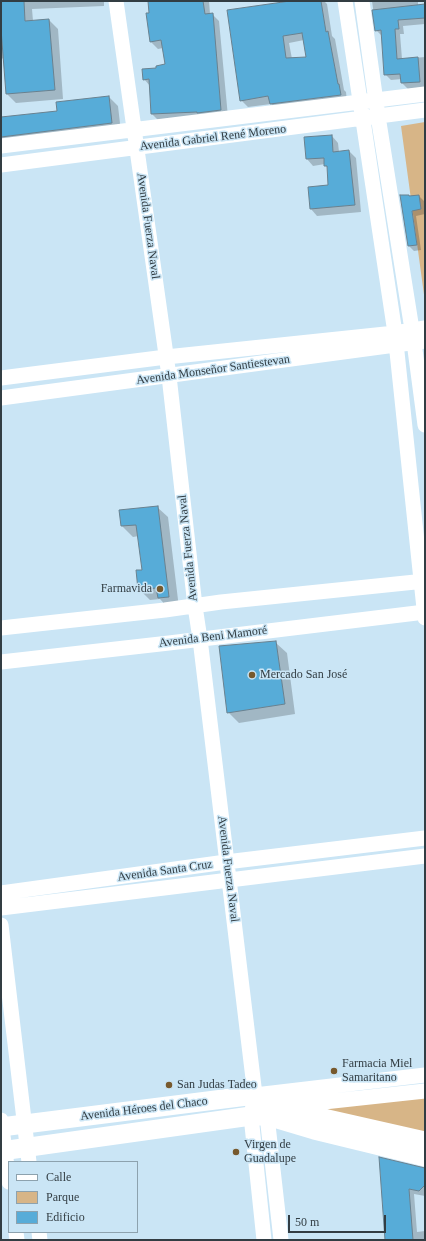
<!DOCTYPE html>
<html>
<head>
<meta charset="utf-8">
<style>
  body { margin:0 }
  #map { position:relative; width:426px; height:1241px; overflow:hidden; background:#cae5f5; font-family:Georgia,serif }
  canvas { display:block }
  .frame { position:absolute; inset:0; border:2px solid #323d43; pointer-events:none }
  .legend { position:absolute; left:8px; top:1161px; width:130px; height:72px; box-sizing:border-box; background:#cae5f5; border:1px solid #8da2ae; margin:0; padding:5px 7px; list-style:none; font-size:12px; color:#323d43 }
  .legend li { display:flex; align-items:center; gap:8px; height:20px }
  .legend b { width:20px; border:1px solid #8da2ae }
  .scale { position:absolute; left:288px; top:1215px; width:98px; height:18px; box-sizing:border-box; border:2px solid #323d43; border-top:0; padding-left:5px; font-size:12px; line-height:14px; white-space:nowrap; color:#323d43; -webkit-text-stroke:3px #cae5f5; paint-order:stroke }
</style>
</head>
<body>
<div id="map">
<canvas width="426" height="1241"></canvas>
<div class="frame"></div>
<ul class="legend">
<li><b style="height:5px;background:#fff"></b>Calle</li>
<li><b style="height:11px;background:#d7b587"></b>Parque</li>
<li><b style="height:11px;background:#57acd8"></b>Edificio</li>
</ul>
<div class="scale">50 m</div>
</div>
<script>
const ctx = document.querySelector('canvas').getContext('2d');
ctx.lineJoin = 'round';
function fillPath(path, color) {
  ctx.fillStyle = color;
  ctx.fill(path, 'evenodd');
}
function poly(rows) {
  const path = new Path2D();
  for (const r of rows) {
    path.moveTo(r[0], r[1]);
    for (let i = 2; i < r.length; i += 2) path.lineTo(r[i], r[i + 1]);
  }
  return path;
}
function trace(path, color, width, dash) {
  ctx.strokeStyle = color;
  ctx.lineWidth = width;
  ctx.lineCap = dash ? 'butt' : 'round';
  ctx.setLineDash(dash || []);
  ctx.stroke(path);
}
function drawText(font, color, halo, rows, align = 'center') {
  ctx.font = font + ' Georgia,serif';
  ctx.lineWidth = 3;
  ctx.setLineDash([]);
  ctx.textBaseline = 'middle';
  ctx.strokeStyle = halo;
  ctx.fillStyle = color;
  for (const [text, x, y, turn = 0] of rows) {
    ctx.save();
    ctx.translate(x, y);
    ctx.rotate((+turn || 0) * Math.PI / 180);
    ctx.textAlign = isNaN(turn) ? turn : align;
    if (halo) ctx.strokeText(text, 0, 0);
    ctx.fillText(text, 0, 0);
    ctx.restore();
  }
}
const green = poly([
  [425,122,425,302,401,126],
  [425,1097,425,1135,327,1112,329,1108]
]);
const shadow = poly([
  [1,1,104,1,104,6,32,9,33,21,49,20,58,29,63,99,16,103,7,94,4,58,1,59],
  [149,1,209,1,210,14,212,14,219,21,228,117,159,121,152,114,150,86,144,79,157,69,166,65,163,48,158,49,151,42,148,14,150,14],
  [281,1,324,1,327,4,332,36,335,39,344,90,346,92,347,102,278,111,271,104,248,107,241,100,281,3],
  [304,40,308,58,292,59,289,43],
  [372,1,418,1,418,6,425,5,425,24,403,26,404,34,400,34,402,59,425,57,425,87,408,89,402,83,402,79,391,80,385,74,382,36,376,30],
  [109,97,118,106,121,132,1,147,1,118,58,111],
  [332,136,338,143,339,152,349,151,356,158,361,212,317,216,311,209,329,186,328,168,325,164,313,166,307,159],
  [419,196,424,201,425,214,416,216,421,250,414,251,409,246,410,197],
  [157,507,168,517,179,608,169,609,160,599,150,600,139,589,143,571,139,536,133,537,122,526],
  [276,643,287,653,295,714,239,723,228,712],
  [380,1158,425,1168,425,1196,414,1194,417,1232,425,1231,425,1240,386,1240]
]);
const building = poly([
  [1,1,24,1,25,21,49,19,55,90,6,94,1,29,1,1],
  [148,1,203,1,205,14,213,13,221,110,197,113,197,112,151,114,149,79,143,80,142,69,156,68,156,66,165,64,161,40,150,42,146,13,149,13,148,1],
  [290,1,321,1,326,32,328,31,338,84,339,84,341,95,270,104,268,96,240,101,227,10,290,1],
  [302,33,306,57,286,58,283,36,302,33],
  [425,4,425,18,398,20,399,29,395,29,397,59,418,57,420,82,401,83,400,74,384,75,381,30,375,31,372,10,425,4],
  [109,96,112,123,1,137,1,117,57,111,56,102,109,96],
  [332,135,333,152,349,150,355,205,310,209,308,187,328,185,327,166,324,166,324,158,306,159,304,137,332,135],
  [400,195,409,195,409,196,419,195,421,209,412,211,417,245,408,246,400,195],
  [158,506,169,597,158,598,156,588,138,590,136,570,142,570,136,525,121,526,119,510,158,506],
  [276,641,285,704,227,713,219,646,276,641],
  [379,1157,425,1168,425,1185,419,1191,409,1189,413,1240,385,1240,379,1157]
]);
const minor = poly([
  [116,1,169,376,195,606,200,639,255,1095,425,1075],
  [345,1,395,333,425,618],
  [362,1,378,116,414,342,425,425],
  [1,146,425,94],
  [1,165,425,110],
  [1,378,166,357,395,333,425,328],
  [1,398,425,341],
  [1,628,165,610,221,602,425,581],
  [1,662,169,643,425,612],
  [1,893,226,862,425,838],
  [1,908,425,856],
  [1,925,29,1162],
  [287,1106,425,1091],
  [1,1120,9,1182],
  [16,1232,17,1240],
  [39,1232,40,1240],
  [264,1240,251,1116,255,1095,267,1116,281,1240]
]);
const major = poly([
  [1,1127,255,1095,284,1107,319,1117,425,1141],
  [1,1151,251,1116,267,1116,314,1130,425,1157]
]);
const markers = [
  [160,589,4,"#77592d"],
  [252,675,4,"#77592d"],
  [334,1071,4,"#77592d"],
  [169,1085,4,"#77592d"],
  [236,1152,4,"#77592d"]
];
const streetNames = [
  ["Avenida Gabriel René Moreno",213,138,-7],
  ["Avenida Fuerza Naval",148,226,82],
  ["Avenida Monseñor Santiestevan",213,370,-8],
  ["Avenida Fuerza Naval",188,548,-96],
  ["Avenida Beni Mamoré",213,637,-7],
  ["Avenida Fuerza Naval",228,869,83],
  ["Avenida Santa Cruz",165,871,-8],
  ["Avenida Héroes del Chaco",144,1109,-7]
];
const poiNames = [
  ["Farmavida",152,589,"right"],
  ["Mercado San José",260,675],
  ["Farmacia Miel",342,1064],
  ["Samaritano",342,1078],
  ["San Judas Tadeo",177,1085],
  ["Virgen de",244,1145],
  ["Guadalupe",244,1159]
];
fillPath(green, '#d7b587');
fillPath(shadow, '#0003');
fillPath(building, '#57acd8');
trace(building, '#69818f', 1);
trace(minor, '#fff', 15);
trace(major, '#fff', 19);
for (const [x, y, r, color] of markers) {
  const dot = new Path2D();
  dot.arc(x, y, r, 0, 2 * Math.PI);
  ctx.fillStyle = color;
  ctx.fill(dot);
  trace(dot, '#cae5f5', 1.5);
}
drawText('12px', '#323d43', '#cae5f5', streetNames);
drawText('12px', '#323d43', '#cae5f5', poiNames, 'left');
</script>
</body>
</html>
